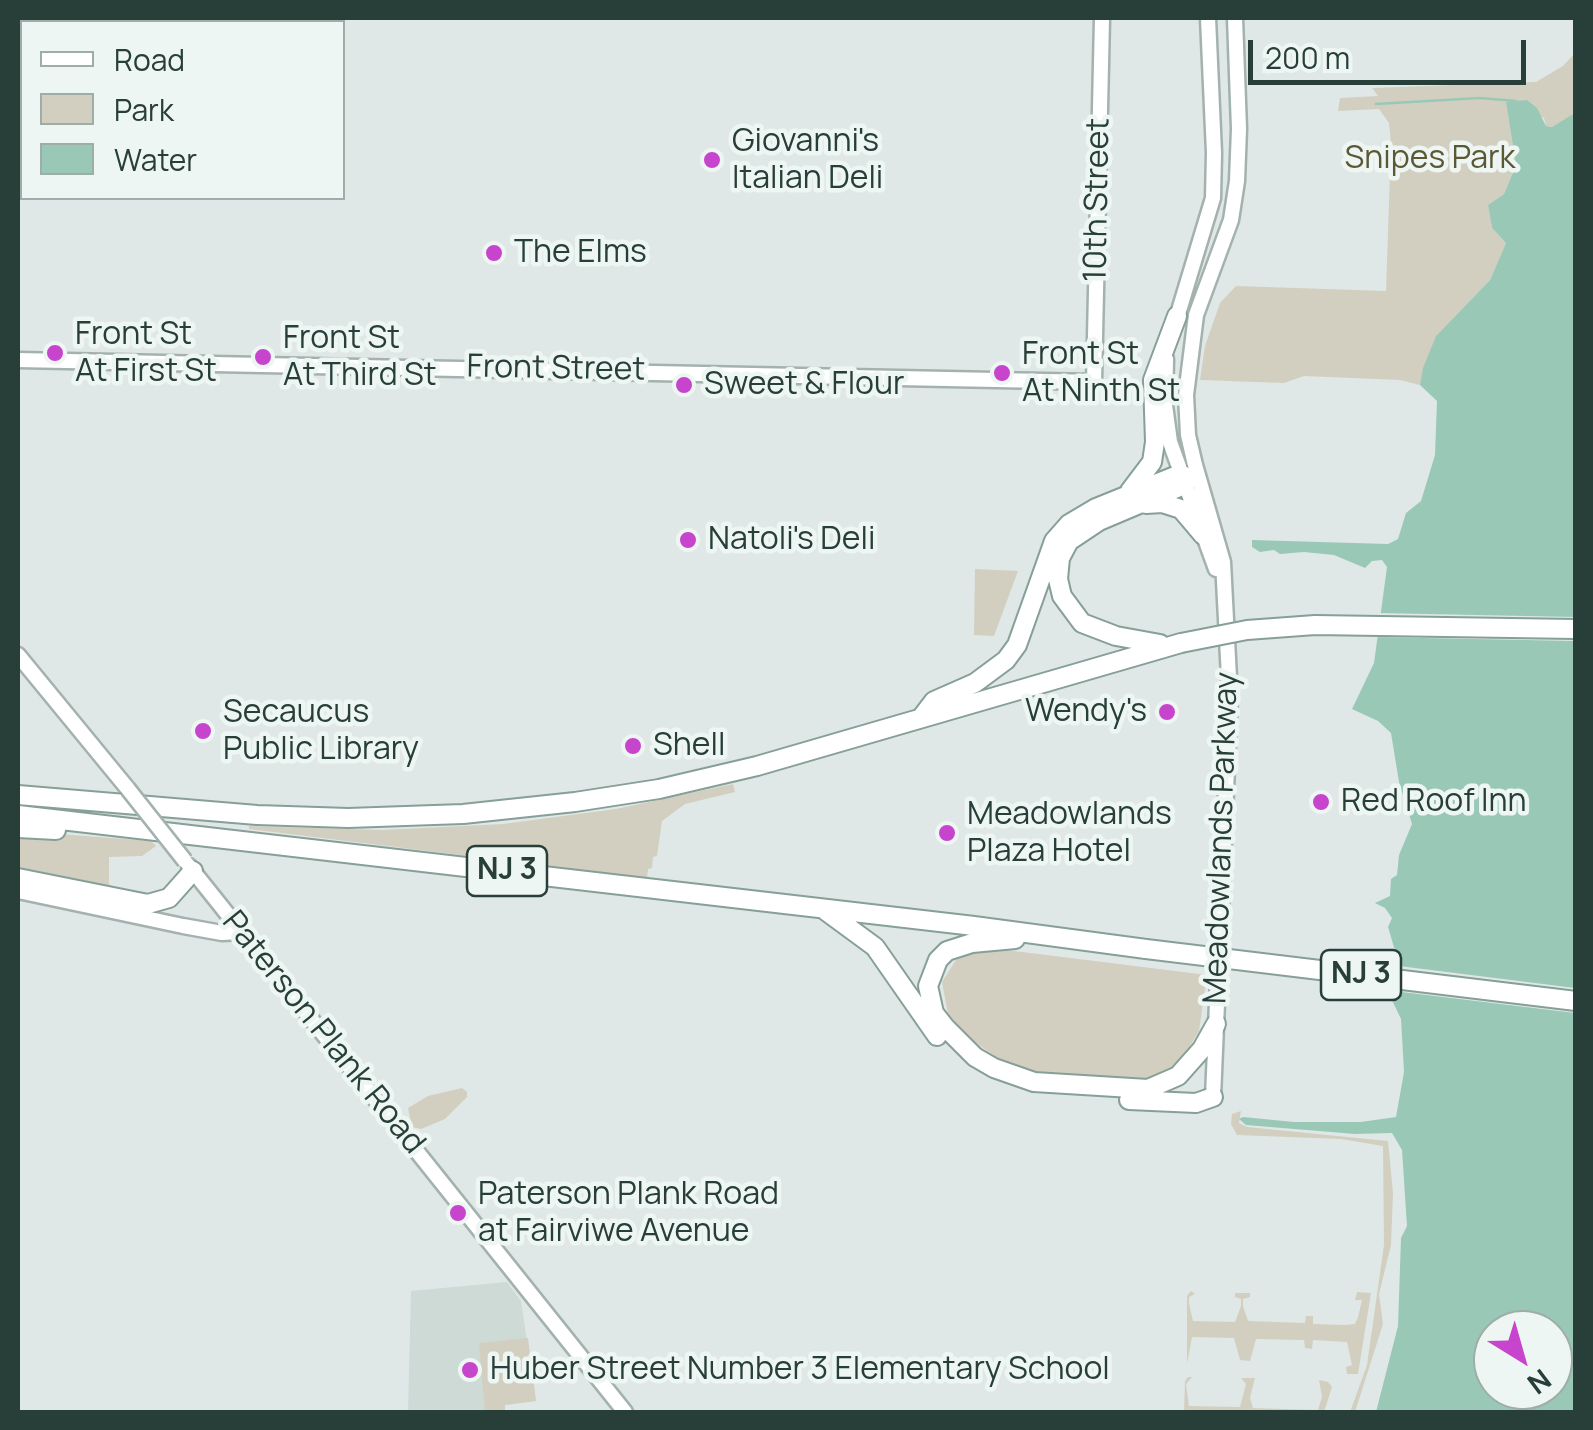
<!DOCTYPE html>
<html>
<head>
<meta charset="utf-8">
<style>
  body { margin:0 }
  #map { position:relative; width:1593px; height:1430px; overflow:hidden; background:#dfe8e6; font-family:Manrope,sans-serif }
  canvas { display:block }
  .frame { position:absolute; inset:0; border:20px solid #283f39; pointer-events:none }
  .legend { position:absolute; left:20px; top:20px; width:325px; height:180px; box-sizing:border-box; background:#eef6f3; border:2px solid #9fada9; margin:0; padding:12px 18px; list-style:none; font-size:30px; color:#283f39 }
  .legend li { display:flex; align-items:center; gap:20px; height:50px }
  .legend b { width:50px; border:2px solid #9fada9 }
  .north { position:absolute; left:1473px; top:1310px; width:100px; height:100px; box-sizing:border-box; background:#eef6f3; border:2px solid #9fada9; border-radius:50%; rotate:143deg; font-size:28px; font-weight:700; line-height:40px; text-align:center; color:#283f39 }
  .north::after { content:''; display:block; margin:auto; width:35px; height:45px; background:#c744cd; clip-path:polygon(50% 0,100% 100%,50% 72%,0 100%) }
  .scale { position:absolute; left:1248px; top:40px; width:278px; height:45px; box-sizing:border-box; border:5px solid #283f39; border-top:0; padding-left:12px; font-size:30px; line-height:35px; white-space:nowrap; color:#283f39; -webkit-text-stroke:8px #eef6f3; paint-order:stroke }
</style>
</head>
<body>
<div id="map">
<canvas width="1593" height="1430"></canvas>
<div class="frame"></div>
<ul class="legend">
<li><b style="height:12px;background:#fff"></b>Road</li>
<li><b style="height:28px;background:#d2cfc0"></b>Park</li>
<li><b style="height:28px;background:#9ac8b7"></b>Water</li>
</ul>
<div class="north">N</div>
<div class="scale">200 m</div>
</div>
<script>
const ctx = document.querySelector('canvas').getContext('2d');
ctx.lineJoin = 'round';
function fillPath(path, color) {
  ctx.fillStyle = color;
  ctx.fill(path, 'evenodd');
}
function poly(rows) {
  const path = new Path2D();
  for (const r of rows) {
    path.moveTo(r[0], r[1]);
    for (let i = 2; i < r.length; i += 2) path.lineTo(r[i], r[i + 1]);
  }
  return path;
}
function trace(path, color, width, dash) {
  ctx.strokeStyle = color;
  ctx.lineWidth = width;
  ctx.lineCap = dash ? 'butt' : 'round';
  ctx.setLineDash(dash || []);
  ctx.stroke(path);
}
function drawText(font, color, halo, rows, align = 'center') {
  ctx.font = font + ' Manrope,sans-serif';
  ctx.lineWidth = 9;
  ctx.setLineDash([]);
  ctx.textBaseline = 'middle';
  ctx.strokeStyle = halo;
  ctx.fillStyle = color;
  for (const [text, x, y, turn = 0] of rows) {
    ctx.save();
    ctx.translate(x, y);
    ctx.rotate((+turn || 0) * Math.PI / 180);
    ctx.textAlign = isNaN(turn) ? turn : align;
    if (halo) ctx.strokeText(text, 0, 0);
    ctx.fillText(text, 0, 0);
    ctx.restore();
  }
}
const built = poly([
  [507,1282,521,1301,536,1401,505,1405,505,1412,408,1412,411,1291]
]);
const green = poly([
  [1575,53,1575,113,1565,121,1553,127,1546,126,1544,118,1506,102,1516,164,1504,194,1488,205,1492,228,1506,243,1490,280,1436,336,1420,385,1400,380,1304,376,1284,383,1200,380,1205,346,1220,303,1236,286,1386,291,1391,143,1389,123,1379,109,1338,111,1340,98,1378,96,1372,88,1536,82,1563,66],
  [975,569,1018,571,994,636,974,635],
  [733,784,735,792,685,804,662,821,657,856,653,857,652,868,648,869,647,878,249,829,249,826,382,830,503,824,616,809],
  [18,831,151,841,156,846,142,856,109,857,109,891,18,872],
  [990,948,1207,975,1199,1031,1178,1066,1151,1082,1041,1076,1004,1062,973,1041,948,1014,942,982,959,955],
  [462,1088,467,1092,467,1097,445,1119,421,1129,412,1127,408,1108,428,1096],
  [1241,1111,1239,1123,1247,1127,1388,1141,1393,1193,1391,1245,1379,1294,1383,1324,1355,1412,1350,1412,1367,1365,1384,1245,1383,1146,1341,1139,1237,1135,1231,1124,1232,1114],
  [1191,1291,1195,1294,1189,1297,1189,1304,1193,1321,1235,1322,1241,1306,1241,1299,1235,1297,1235,1293,1250,1293,1250,1297,1243,1299,1243,1306,1248,1321,1305,1323,1306,1316,1313,1316,1313,1324,1346,1325,1355,1324,1358,1317,1362,1300,1355,1300,1357,1292,1371,1293,1358,1374,1347,1374,1346,1367,1352,1365,1347,1342,1313,1340,1312,1349,1305,1348,1304,1340,1256,1339,1250,1361,1240,1360,1234,1338,1192,1337,1187,1364,1187,1296],
  [528,1338,536,1401,505,1405,505,1412,485,1412,479,1343],
  [1188,1377,1192,1377,1186,1384,1189,1406,1240,1407,1246,1384,1241,1378,1255,1378,1250,1398,1253,1408,1318,1410,1322,1397,1319,1380,1328,1382,1332,1387,1324,1412,1184,1412,1185,1381]
]);
const water = poly([
  [1527,100,1537,108,1546,126,1552,127,1575,113,1575,1412,1376,1412,1398,1326,1401,1238,1407,1226,1402,1150,1392,1133,1355,1134,1246,1125,1239,1119,1243,1117,1294,1122,1361,1122,1396,1117,1404,1072,1401,1019,1391,998,1387,965,1396,954,1388,927,1392,918,1385,908,1375,903,1390,896,1391,879,1397,875,1399,855,1412,824,1399,782,1391,733,1378,721,1352,709,1374,663,1387,567,1382,560,1372,561,1365,568,1334,555,1304,552,1280,554,1274,550,1260,552,1252,547,1252,540,1388,544,1398,539,1406,513,1421,501,1435,455,1437,401,1420,385,1423,368,1436,336,1490,280,1506,243,1492,228,1488,205,1504,194,1516,165,1506,102],
  [1493,1330,1553,1330,1553,1390,1493,1390]
]);
const pier = poly([
  [1377,613,1575,617,1575,641,1373,637],
  [1383,964,1575,988,1575,1013,1385,990]
]);
const stream = poly([
  [1376,104,1480,98,1516,101]
]);
const secondary = poly([
  [1175,324,1213,198,1214,153,1208,18],
  [1166,359,1165,405,1170,442,1216,569],
  [18,360,1094,382,1102,18],
  [18,655,128,789],
  [189,866,625,1412],
  [18,891,183,926,222,933,241,932],
  [1213,1097,1230,697,1223,562,1195,465,1188,435,1186,395,1196,315,1231,220,1237,181,1239,129,1235,18]
]);
const highway = poly([
  [1130,491,1152,462,1155,442,1153,380,1177,316],
  [1146,504,1162,503,1181,509,1203,535],
  [921,718,934,701,975,683,1006,660,1017,645,1054,541,1069,524,1096,508,1180,474,1189,478,1184,485,1099,521,1069,541,1060,558,1058,579,1062,596,1082,623,1116,636,1160,644],
  [18,795,257,815,348,818,463,814,575,802,659,789,757,766,1181,643],
  [18,815,974,926,1146,949],
  [18,828,56,830],
  [18,878,148,904,169,898,193,871],
  [826,911,875,947,937,1036],
  [1015,939,972,943,947,951,938,960,928,986,934,1013,945,1027,975,1057,994,1068,1034,1082,1148,1089,1178,1076,1202,1049,1216,1024],
  [1129,1100,1196,1103,1213,1097]
]);
const secondaryBridge = poly([
  [128,789,185,861]
]);
const highwayBridge = poly([
  [1181,643,1247,630,1315,625,1576,629],
  [1146,949,1576,1001]
]);
const markers = [
  [712,160,10,"#c744cd"],
  [494,253,10,"#c744cd"],
  [55,353,10,"#c744cd"],
  [263,357,10,"#c744cd"],
  [1002,373,10,"#c744cd"],
  [684,385,10,"#c744cd"],
  [688,540,10,"#c744cd"],
  [1167,712,10,"#c744cd"],
  [203,731,10,"#c744cd"],
  [633,746,10,"#c744cd"],
  [1321,802,10,"#c744cd"],
  [947,833,10,"#c744cd"],
  [458,1213,10,"#c744cd"],
  [470,1370,10,"#c744cd"]
];
const shields = [
  [507,871,80],
  [1361,975,80]
];
const shieldNames = [
  ["NJ 3",507,871],
  ["NJ 3",1361,975]
];
const poiNames = [
  ["Giovanni's",732,142],
  ["Italian Deli",732,179],
  ["The Elms",514,253],
  ["Front St",75,335],
  ["At First St",75,372],
  ["Front St",283,339],
  ["At Third St",283,376],
  ["Front St",1022,355],
  ["At Ninth St",1022,392],
  ["Sweet & Flour",704,385],
  ["Natoli's Deli",708,540],
  ["Wendy's",1147,712,"right"],
  ["Secaucus",223,713],
  ["Public Library",223,750],
  ["Shell",653,746],
  ["Red Roof Inn",1341,802],
  ["Meadowlands",967,815],
  ["Plaza Hotel",967,852],
  ["Paterson Plank Road",478,1195],
  ["at Fairviwe Avenue",478,1232],
  ["Huber Street Number 3 Elementary School",490,1370]
];
const parkNames = [
  ["Snipes Park",1430,159]
];
const streetNames = [
  ["10th Street",1098,200,-89],
  ["Front Street",556,369,1],
  ["Meadowlands Parkway",1222,838,-88],
  ["Paterson Plank Road",323,1033,51]
];
fillPath(built, '#cddad6');
fillPath(green, '#d2cfc0');
fillPath(water, '#9ac8b7');
fillPath(pier, '#dfe8e6');
trace(stream, '#9ac8b7', 2.5);
trace(secondary, '#a4b2af', 19);
trace(highway, '#869f98', 22);
trace(secondary, '#fff', 14);
trace(highway, '#fff', 18);
trace(secondaryBridge, '#a4b2af', 19, []);
trace(highwayBridge, '#869f98', 22, []);
trace(secondaryBridge, '#fff', 14);
trace(highwayBridge, '#fff', 18);
for (const [x, y, r, color] of markers) {
  const dot = new Path2D();
  dot.arc(x, y, r, 0, 2 * Math.PI);
  ctx.fillStyle = color;
  ctx.fill(dot);
  trace(dot, '#eef6f3', 4);
}
for (const [x, y, w] of shields) {
  const box = new Path2D();
  box.roundRect(x - w / 2, y - 25, w, 50, 8);
  ctx.fillStyle = '#eef6f3';
  ctx.fill(box);
  trace(box, '#283f39', 2.5);
}
drawText('bold 30px', '#283f39', null, shieldNames);
drawText('32px', '#283f39', '#eef6f3', poiNames, 'left');
drawText('32px', '#5b5835', '#eef6f3', parkNames);
drawText('32px', '#283f39', '#eef6f3', streetNames);
</script>
</body>
</html>
